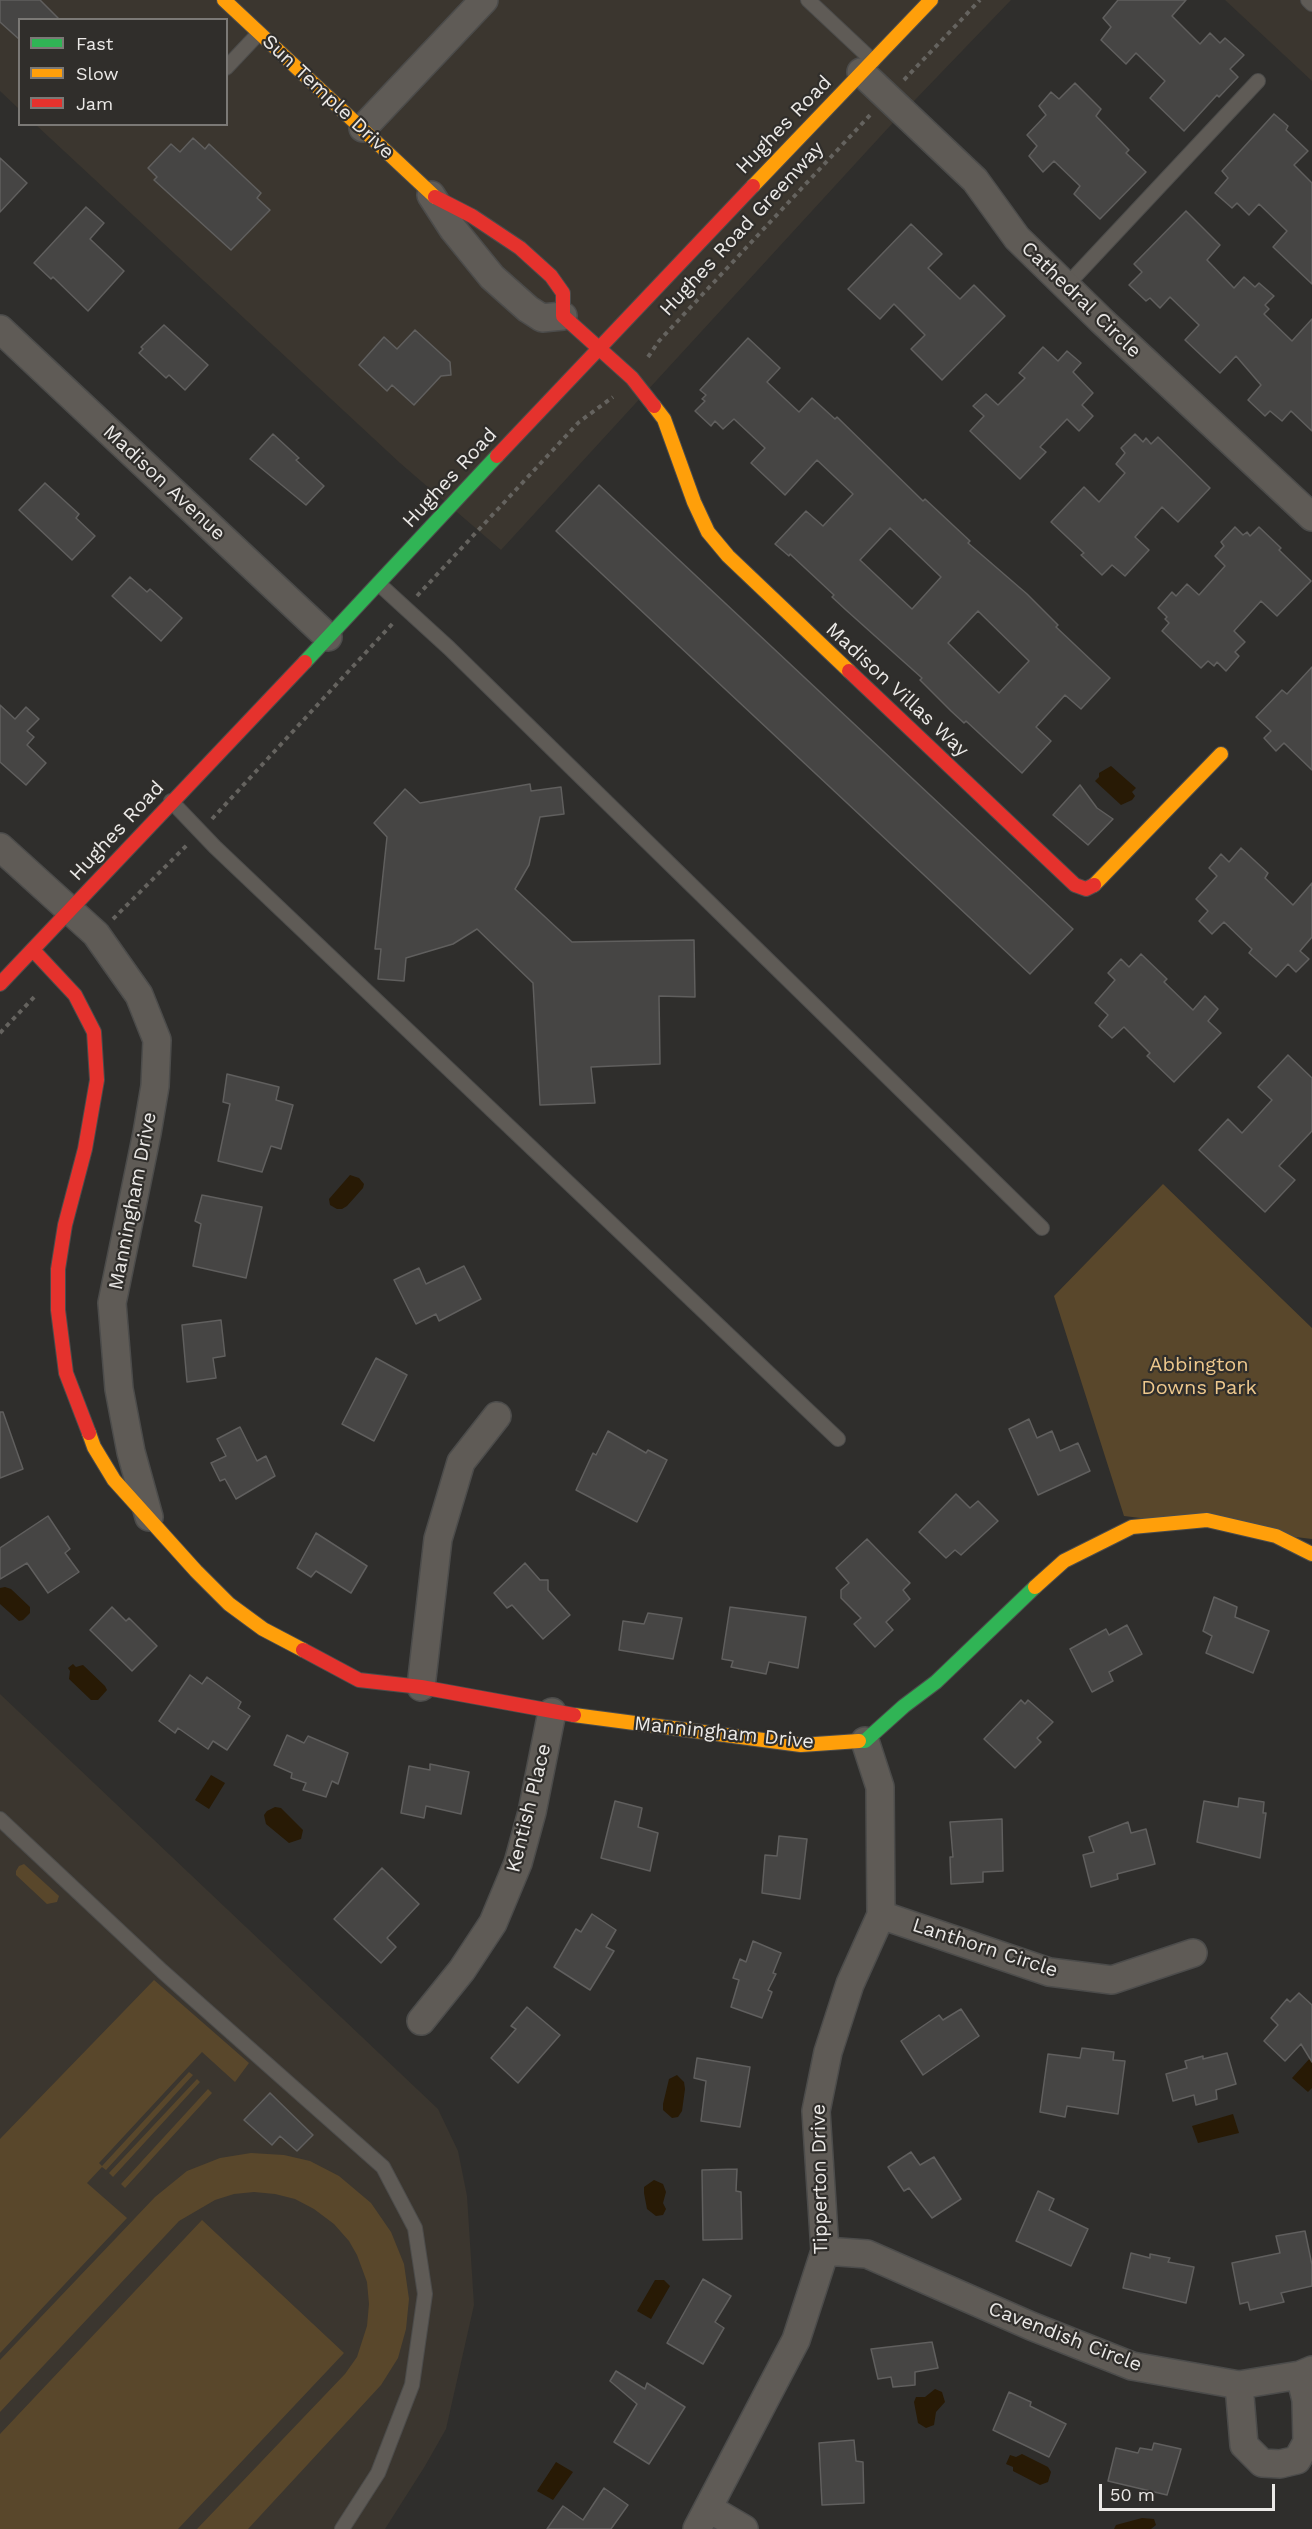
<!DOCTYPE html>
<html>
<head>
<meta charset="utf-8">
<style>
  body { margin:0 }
  #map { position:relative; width:1312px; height:2529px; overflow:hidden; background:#2f2e2c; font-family:"Work Sans",sans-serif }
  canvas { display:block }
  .legend { position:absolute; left:18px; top:18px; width:210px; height:108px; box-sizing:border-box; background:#302e2b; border:2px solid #7b7976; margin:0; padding:8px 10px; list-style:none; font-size:18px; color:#ebe9e7 }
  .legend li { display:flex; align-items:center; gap:12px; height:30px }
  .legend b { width:30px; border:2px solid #7b7976 }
  .scale { position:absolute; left:1099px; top:2484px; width:176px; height:27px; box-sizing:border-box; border:3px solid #ebe9e7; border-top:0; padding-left:8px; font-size:18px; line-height:21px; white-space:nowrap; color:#ebe9e7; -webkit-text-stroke:4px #302e2b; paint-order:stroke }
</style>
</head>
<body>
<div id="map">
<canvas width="1312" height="2529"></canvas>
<ul class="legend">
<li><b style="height:8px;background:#30b455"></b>Fast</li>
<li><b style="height:8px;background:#ff9f0a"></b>Slow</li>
<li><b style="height:8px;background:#e5322d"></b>Jam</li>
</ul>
<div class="scale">50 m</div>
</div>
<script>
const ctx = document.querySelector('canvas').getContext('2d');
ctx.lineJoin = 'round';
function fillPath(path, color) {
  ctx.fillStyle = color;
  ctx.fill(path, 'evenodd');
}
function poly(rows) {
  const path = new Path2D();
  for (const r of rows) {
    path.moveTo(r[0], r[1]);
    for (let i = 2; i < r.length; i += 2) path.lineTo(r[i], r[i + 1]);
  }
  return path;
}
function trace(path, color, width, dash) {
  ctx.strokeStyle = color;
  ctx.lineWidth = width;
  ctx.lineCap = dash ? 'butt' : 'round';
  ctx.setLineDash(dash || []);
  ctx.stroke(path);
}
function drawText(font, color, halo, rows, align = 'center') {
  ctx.font = font + ' "Work Sans",sans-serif';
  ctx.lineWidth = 4.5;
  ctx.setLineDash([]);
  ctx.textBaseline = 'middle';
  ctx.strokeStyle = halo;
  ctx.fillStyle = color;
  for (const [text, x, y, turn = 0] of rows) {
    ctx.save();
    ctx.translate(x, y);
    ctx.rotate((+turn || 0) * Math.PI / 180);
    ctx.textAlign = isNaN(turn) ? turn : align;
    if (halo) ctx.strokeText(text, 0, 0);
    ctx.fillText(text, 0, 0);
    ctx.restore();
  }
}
const built = poly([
  [0,0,1011,0,889,127,501,550,400,463,36,125,226,124,226,20,20,20,19,109,0,91],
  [1225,0,1312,0,1312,81],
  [0,1694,438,2109,458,2151,467,2196,474,2305,446,2429,425,2466,385,2529,0,2529]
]);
const green = poly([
  [1163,1184,1312,1328,1312,1539,1124,1516,1054,1296],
  [24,1864,59,1896,57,1902,47,1904,16,1875,16,1871,19,1866],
  [154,1980,249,2063,235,2082,202,2052,99,2163,102,2166,189,2072,193,2075,106,2170,102,2167,87,2183,127,2218,0,2353,0,2139],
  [197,2079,200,2082,113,2177,109,2173],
  [208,2089,212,2093,125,2188,121,2184],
  [251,2153,284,2155,310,2161,339,2176,371,2203,391,2232,404,2264,409,2299,406,2329,398,2358,381,2385,248,2529,197,2529,345,2374,357,2357,367,2326,369,2304,367,2282,357,2255,349,2241,334,2224,314,2209,295,2199,275,2194,254,2192,234,2194,215,2200,179,2221,0,2412,0,2360,155,2197,187,2171,220,2158],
  [202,2220,344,2353,178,2529,0,2529,0,2434]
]);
const water = poly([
  [1111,766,1136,788,1132,792,1135,796,1132,800,1121,805,1095,781,1099,777,1099,773],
  [350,1175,359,1178,364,1184,363,1188,347,1206,342,1209,337,1209,330,1205,329,1199],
  [5,1587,11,1589,30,1607,30,1613,23,1620,19,1621,0,1604,0,1588],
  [73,1664,76,1667,83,1665,105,1686,107,1690,98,1700,91,1700,69,1679,70,1671,68,1668],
  [211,1775,225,1783,209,1809,195,1800],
  [275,1807,281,1808,303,1830,301,1839,289,1843,266,1824,264,1815,267,1811],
  [1312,2056,1312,2088,1308,2092,1292,2078],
  [677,2075,684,2082,685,2089,682,2111,678,2117,672,2118,663,2110,663,2104,669,2079],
  [1233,2114,1239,2133,1198,2143,1192,2126],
  [654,2180,663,2184,666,2192,663,2203,666,2209,663,2215,656,2216,647,2209,644,2193,644,2187],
  [655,2280,664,2280,670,2286,651,2319,637,2311],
  [935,2389,942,2392,945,2402,936,2412,934,2425,926,2428,918,2423,914,2402,916,2397,925,2397],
  [1022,2454,1048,2467,1051,2472,1048,2482,1040,2485,1013,2471,1013,2467,1006,2464,1010,2455,1016,2457],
  [556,2462,573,2472,553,2500,537,2491],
  [1142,2518,1154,2519,1156,2525,1151,2529,1114,2529,1116,2525]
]);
const building = poly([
  [0,0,40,0,60,20,20,20,20,40,0,22,0,0],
  [1118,0,1186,0,1172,16,1200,44,1210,33,1220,43,1225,38,1244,55,1230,69,1238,77,1219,97,1217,95,1184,131,1150,98,1165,81,1136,53,1126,64,1101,40,1111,27,1103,18,1118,0],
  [1075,83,1101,109,1096,116,1129,150,1126,153,1146,172,1100,219,1074,194,1080,186,1054,161,1043,172,1029,156,1037,146,1027,135,1046,115,1039,106,1051,92,1059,99,1075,83],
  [1274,114,1288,126,1286,130,1308,151,1294,165,1312,183,1312,284,1273,247,1287,231,1259,204,1249,215,1237,203,1232,208,1215,193,1228,178,1222,171,1274,114],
  [193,138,205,149,209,144,261,193,257,198,270,210,231,250,154,180,157,177,148,168,171,144,180,152,193,138],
  [0,158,27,183,0,212,0,158],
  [86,207,104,223,90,239,124,271,88,311,53,277,51,279,34,263,86,207],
  [1186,211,1220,245,1207,260,1234,288,1244,277,1255,287,1259,283,1274,296,1265,305,1269,309,1264,314,1292,341,1312,319,1312,431,1291,411,1282,421,1270,411,1265,416,1248,400,1261,385,1236,356,1220,373,1185,340,1199,325,1170,297,1160,308,1150,298,1146,301,1129,285,1142,272,1134,264,1186,211],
  [911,224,942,254,928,268,960,299,974,285,1005,316,942,380,911,349,925,335,894,304,880,319,848,289,911,224],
  [164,325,208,365,185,390,169,375,166,378,139,353,143,349,141,347,164,325],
  [415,330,450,362,451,375,441,376,414,405,392,385,387,391,359,365,384,337,397,349,415,330],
  [748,338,780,368,767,382,799,412,812,398,835,419,837,417,923,501,925,499,970,541,968,543,1027,594,1058,625,1056,627,1110,678,1081,709,1065,695,1036,727,1051,741,1022,773,966,721,964,723,951,711,920,680,922,678,846,610,832,597,834,595,790,554,789,556,775,544,806,511,823,526,853,494,817,460,785,495,751,463,765,448,734,419,723,429,715,421,711,426,695,411,705,401,702,399,706,395,700,390,748,338],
  [890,528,941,577,912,609,860,560,890,528],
  [978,611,1029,661,999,693,948,643,978,611],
  [1043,347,1058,361,1067,351,1081,363,1073,372,1093,393,1082,405,1093,416,1079,431,1067,419,1040,447,1046,452,1020,479,970,431,984,416,973,406,986,394,998,405,1025,378,1019,373,1043,347],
  [273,434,299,458,296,460,324,486,306,505,250,459,273,434],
  [1135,434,1143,442,1146,438,1151,444,1158,437,1210,488,1178,522,1162,507,1135,537,1149,550,1125,576,1112,565,1102,575,1081,555,1084,553,1051,522,1084,487,1099,502,1125,473,1116,464,1125,453,1121,448,1135,434],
  [45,483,79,514,76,518,95,536,72,560,19,510,45,483],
  [599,485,1073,929,1030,974,556,531,599,485],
  [1235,527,1243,535,1247,532,1250,536,1259,527,1281,548,1279,550,1311,581,1277,616,1261,601,1234,631,1245,642,1235,652,1239,656,1226,671,1217,662,1214,666,1208,661,1201,668,1162,631,1169,623,1165,619,1167,617,1158,608,1172,592,1176,596,1187,584,1199,595,1225,566,1215,556,1224,546,1221,542,1235,527],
  [130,577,147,592,150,589,182,618,161,641,112,596,130,577],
  [1312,667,1312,770,1284,743,1276,751,1264,738,1271,731,1256,717,1282,690,1287,694,1312,667],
  [0,705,15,719,26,707,39,719,27,731,34,737,27,745,46,763,26,785,0,762,0,705],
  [530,784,531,791,561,787,564,814,540,817,529,865,515,889,572,942,694,940,695,997,659,996,660,1064,591,1067,595,1103,540,1105,533,983,477,929,453,944,406,958,404,981,378,979,381,949,375,949,387,837,374,823,405,789,420,803,530,784],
  [1080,785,1097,808,1113,819,1088,845,1053,815,1080,785],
  [1241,848,1268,873,1265,878,1293,905,1312,883,1312,937,1300,951,1309,959,1296,972,1288,964,1276,977,1249,953,1252,949,1224,922,1212,934,1199,921,1208,911,1196,899,1217,876,1209,868,1221,854,1229,862,1241,848],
  [1141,954,1167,979,1164,982,1193,1010,1205,996,1218,1009,1208,1021,1221,1033,1174,1082,1147,1056,1150,1053,1124,1027,1112,1038,1099,1026,1108,1015,1095,1003,1115,980,1108,973,1121,959,1129,967,1141,954],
  [1288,1055,1312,1078,1312,1131,1279,1166,1295,1180,1265,1212,1199,1150,1228,1119,1242,1133,1272,1100,1258,1087,1288,1055],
  [227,1074,279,1087,276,1100,293,1105,281,1149,271,1146,262,1172,218,1161,230,1104,223,1102,227,1074],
  [202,1195,262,1207,246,1278,193,1266,201,1224,195,1221,202,1195],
  [464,1266,481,1299,439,1321,436,1314,416,1324,394,1280,419,1268,426,1284,464,1266],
  [221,1320,225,1356,213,1358,216,1378,187,1382,182,1325,221,1320],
  [376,1358,407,1375,374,1441,342,1424,376,1358],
  [0,1412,3,1412,23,1469,0,1478,0,1412],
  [1029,1419,1037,1438,1052,1431,1060,1451,1078,1443,1090,1471,1038,1495,1009,1429,1029,1419],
  [240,1427,257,1461,266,1456,275,1476,236,1499,225,1479,220,1481,211,1463,226,1456,217,1439,240,1427],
  [608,1431,646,1453,648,1450,667,1460,637,1522,576,1490,593,1453,596,1455,608,1431],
  [956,1494,970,1508,978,1501,998,1521,961,1555,955,1550,946,1558,919,1532,956,1494],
  [48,1516,70,1549,65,1553,79,1572,48,1593,27,1563,0,1579,0,1548,48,1516],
  [316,1533,367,1566,351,1593,316,1571,311,1577,297,1568,316,1533],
  [867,1539,910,1583,903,1590,910,1599,886,1622,893,1630,875,1647,854,1624,861,1618,841,1598,841,1590,849,1583,836,1568,867,1539],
  [525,1563,540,1580,548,1580,548,1590,570,1615,543,1639,512,1605,507,1608,494,1593,525,1563],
  [1214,1597,1237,1607,1235,1617,1269,1631,1253,1673,1206,1653,1212,1636,1203,1631,1214,1597],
  [112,1607,126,1621,129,1618,157,1646,132,1671,90,1630,112,1607],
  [730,1607,806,1617,798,1668,769,1662,766,1674,731,1667,733,1661,722,1659,730,1607],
  [648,1613,682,1618,673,1659,619,1650,623,1621,644,1624,648,1613],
  [1127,1625,1142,1654,1109,1672,1113,1681,1092,1692,1070,1649,1106,1629,1109,1635,1127,1625],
  [190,1675,202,1684,207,1677,241,1702,238,1708,250,1716,227,1750,213,1741,208,1749,178,1728,175,1733,159,1721,190,1675],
  [1021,1700,1025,1704,1028,1700,1053,1722,1037,1738,1041,1742,1015,1768,984,1739,1021,1700],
  [287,1735,304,1743,308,1736,348,1753,338,1784,332,1781,326,1797,303,1790,306,1783,291,1778,292,1773,274,1765,287,1735],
  [430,1764,469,1772,461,1814,426,1806,424,1818,401,1813,409,1766,430,1770,430,1764],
  [1239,1798,1264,1802,1263,1813,1266,1813,1260,1858,1197,1842,1204,1801,1238,1807,1239,1798],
  [615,1801,642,1808,638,1827,658,1833,650,1871,601,1858,615,1801],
  [1002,1819,1003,1871,983,1872,983,1882,951,1884,950,1857,953,1857,950,1822,1002,1819],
  [1128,1822,1131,1833,1146,1829,1155,1864,1117,1874,1118,1879,1091,1887,1083,1855,1094,1852,1089,1837,1128,1822],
  [779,1836,807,1839,800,1899,762,1893,765,1855,777,1856,779,1836],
  [382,1868,419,1904,387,1938,396,1947,381,1963,334,1919,382,1868],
  [592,1914,616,1930,606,1947,614,1951,590,1990,554,1967,576,1929,581,1932,592,1914],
  [753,1941,781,1953,773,1973,776,1974,768,1990,772,1992,762,2018,731,2007,739,1980,733,1978,740,1959,746,1962,753,1941],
  [1299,1993,1312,2005,1312,2062,1301,2044,1285,2061,1264,2041,1278,2025,1271,2018,1287,1999,1290,2002,1299,1993],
  [527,2007,560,2035,518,2083,491,2058,516,2029,511,2026,527,2007],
  [961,2009,979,2036,923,2075,901,2041,939,2015,943,2020,961,2009],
  [1082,2048,1114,2052,1113,2060,1125,2061,1118,2114,1067,2106,1065,2117,1040,2112,1048,2054,1080,2058,1082,2048],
  [1227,2053,1236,2084,1216,2090,1217,2099,1196,2105,1194,2095,1173,2101,1166,2074,1187,2068,1185,2061,1203,2056,1203,2059,1227,2053],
  [697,2058,750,2067,740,2127,701,2121,706,2081,694,2078,697,2058],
  [270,2093,313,2135,297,2151,280,2136,272,2145,244,2120,270,2093],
  [911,2152,920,2165,934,2157,961,2199,932,2218,909,2188,904,2191,888,2167,911,2152],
  [737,2169,736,2191,741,2192,742,2239,703,2240,702,2170,737,2169],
  [1038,2191,1054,2199,1049,2210,1088,2229,1071,2266,1016,2241,1038,2191],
  [1305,2231,1312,2265,1312,2286,1281,2293,1284,2302,1250,2310,1248,2302,1240,2304,1232,2263,1280,2253,1276,2236,1305,2231],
  [1131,2253,1150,2258,1150,2254,1170,2258,1168,2262,1194,2267,1186,2303,1123,2288,1131,2253],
  [703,2279,731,2296,715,2322,724,2328,703,2364,667,2343,703,2279],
  [932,2342,938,2368,915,2372,915,2385,893,2387,891,2377,878,2379,871,2349,932,2342],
  [616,2371,645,2389,647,2383,685,2407,649,2464,614,2442,637,2404,610,2381,616,2371],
  [1009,2392,1031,2402,1030,2406,1066,2424,1049,2457,993,2430,1009,2392],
  [854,2440,856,2461,863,2462,864,2503,822,2505,819,2443,854,2440],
  [1154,2443,1181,2449,1167,2495,1108,2481,1116,2448,1138,2453,1140,2448,1152,2450,1154,2443],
  [604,2488,628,2505,611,2529,547,2529,563,2506,583,2520,604,2488]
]);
const path = poly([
  [904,80,980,0],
  [648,357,659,341,872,113],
  [417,596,579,422,613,397],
  [212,819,394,622],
  [113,919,188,844],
  [0,1033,37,994]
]);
const lane = poly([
  [808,0,873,61],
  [1308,0,1312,4],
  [226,68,259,33],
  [1066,286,1258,81],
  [379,584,449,648,1042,1228],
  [171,801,215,847,838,1439],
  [0,1819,162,1971,383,2167,415,2228,425,2294,412,2385,378,2473,342,2529]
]);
const street = poly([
  [861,72,975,180,1017,238,1102,321,1312,517],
  [363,128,484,0],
  [431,195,453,229,492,277,528,309,542,318,563,316],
  [0,329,328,637],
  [0,847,96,934,139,995,157,1040,155,1086,147,1133,112,1303,119,1389,131,1452,149,1517],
  [421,1687,438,1539,461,1462,497,1416],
  [881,1915,1049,1972,1112,1980,1193,1953],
  [421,2021,462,1970,493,1923,518,1863,532,1812,552,1712],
  [825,2251,867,2254,1031,2326,1132,2366,1239,2385,1300,2375,1312,2370],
  [1239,2385,1244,2445,1262,2463,1280,2464,1297,2460,1307,2442,1306,2400,1300,2375],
  [708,2508,744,2529],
  [697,2529,796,2340,825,2251,816,2111,828,2052,850,1984,881,1915,880,1787,865,1741]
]);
const fast = poly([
  [305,662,497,456],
  [859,1741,865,1741,904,1706,936,1682,1035,1587]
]);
const slow = poly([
  [224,0,435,197],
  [753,186,931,0],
  [654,406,664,419,694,502,708,532,728,556,849,671],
  [1094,885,1221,754],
  [89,1433,94,1447,114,1480,196,1571,229,1604,263,1629,303,1650],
  [1035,1587,1064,1561,1132,1527,1207,1520,1276,1536,1312,1554],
  [574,1715,801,1745,859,1741]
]);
const jam = poly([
  [435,197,472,216,520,248,551,276,563,293,563,316,632,378,654,406],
  [497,456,753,186],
  [849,671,1075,885,1086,889,1094,885],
  [33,950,75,995,94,1032,97,1080,85,1149,65,1225,58,1269,58,1310,66,1373,89,1433],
  [0,984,305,662],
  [303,1650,359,1680,421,1687,574,1715]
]);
const streetNames = [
  ["Sun Temple Drive",328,97,43],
  ["Hughes Road",784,125,-46],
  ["Hughes Road Greenway",742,229,-47],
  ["Cathedral Circle",1081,300,44],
  ["Hughes Road",450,478,-47],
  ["Madison Avenue",164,483,43],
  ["Madison Villas Way",897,690,43],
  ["Hughes Road",117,831,-47],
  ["Manningham Drive",133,1201,-79],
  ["Manningham Drive",724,1733,6],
  ["Kentish Place",529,1808,-76],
  ["Lanthorn Circle",985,1948,18],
  ["Tipperton Drive",820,2179,-91],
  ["Cavendish Circle",1065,2337,21]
];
const parkNames = [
  ["Abbington",1199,1365],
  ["Downs Park",1199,1388]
];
fillPath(built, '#3b362f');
fillPath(green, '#59472b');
fillPath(water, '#281a05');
fillPath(building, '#464544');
trace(building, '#605f5e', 1.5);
trace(lane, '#4c4c4b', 16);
trace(street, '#4c4c4b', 30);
trace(fast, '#4c4c4b', 16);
trace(slow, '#4c4c4b', 16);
trace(jam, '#4c4c4b', 16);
trace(path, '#65635f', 4, [4.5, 4.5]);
trace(lane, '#5f5b56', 14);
trace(street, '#5f5b56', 27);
trace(fast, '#30b455', 14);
trace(slow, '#ff9f0a', 14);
trace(jam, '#e5322d', 14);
drawText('20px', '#ebe9e7', '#302e2b', streetNames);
drawText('20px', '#eec88d', '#302e2b', parkNames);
</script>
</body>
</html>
